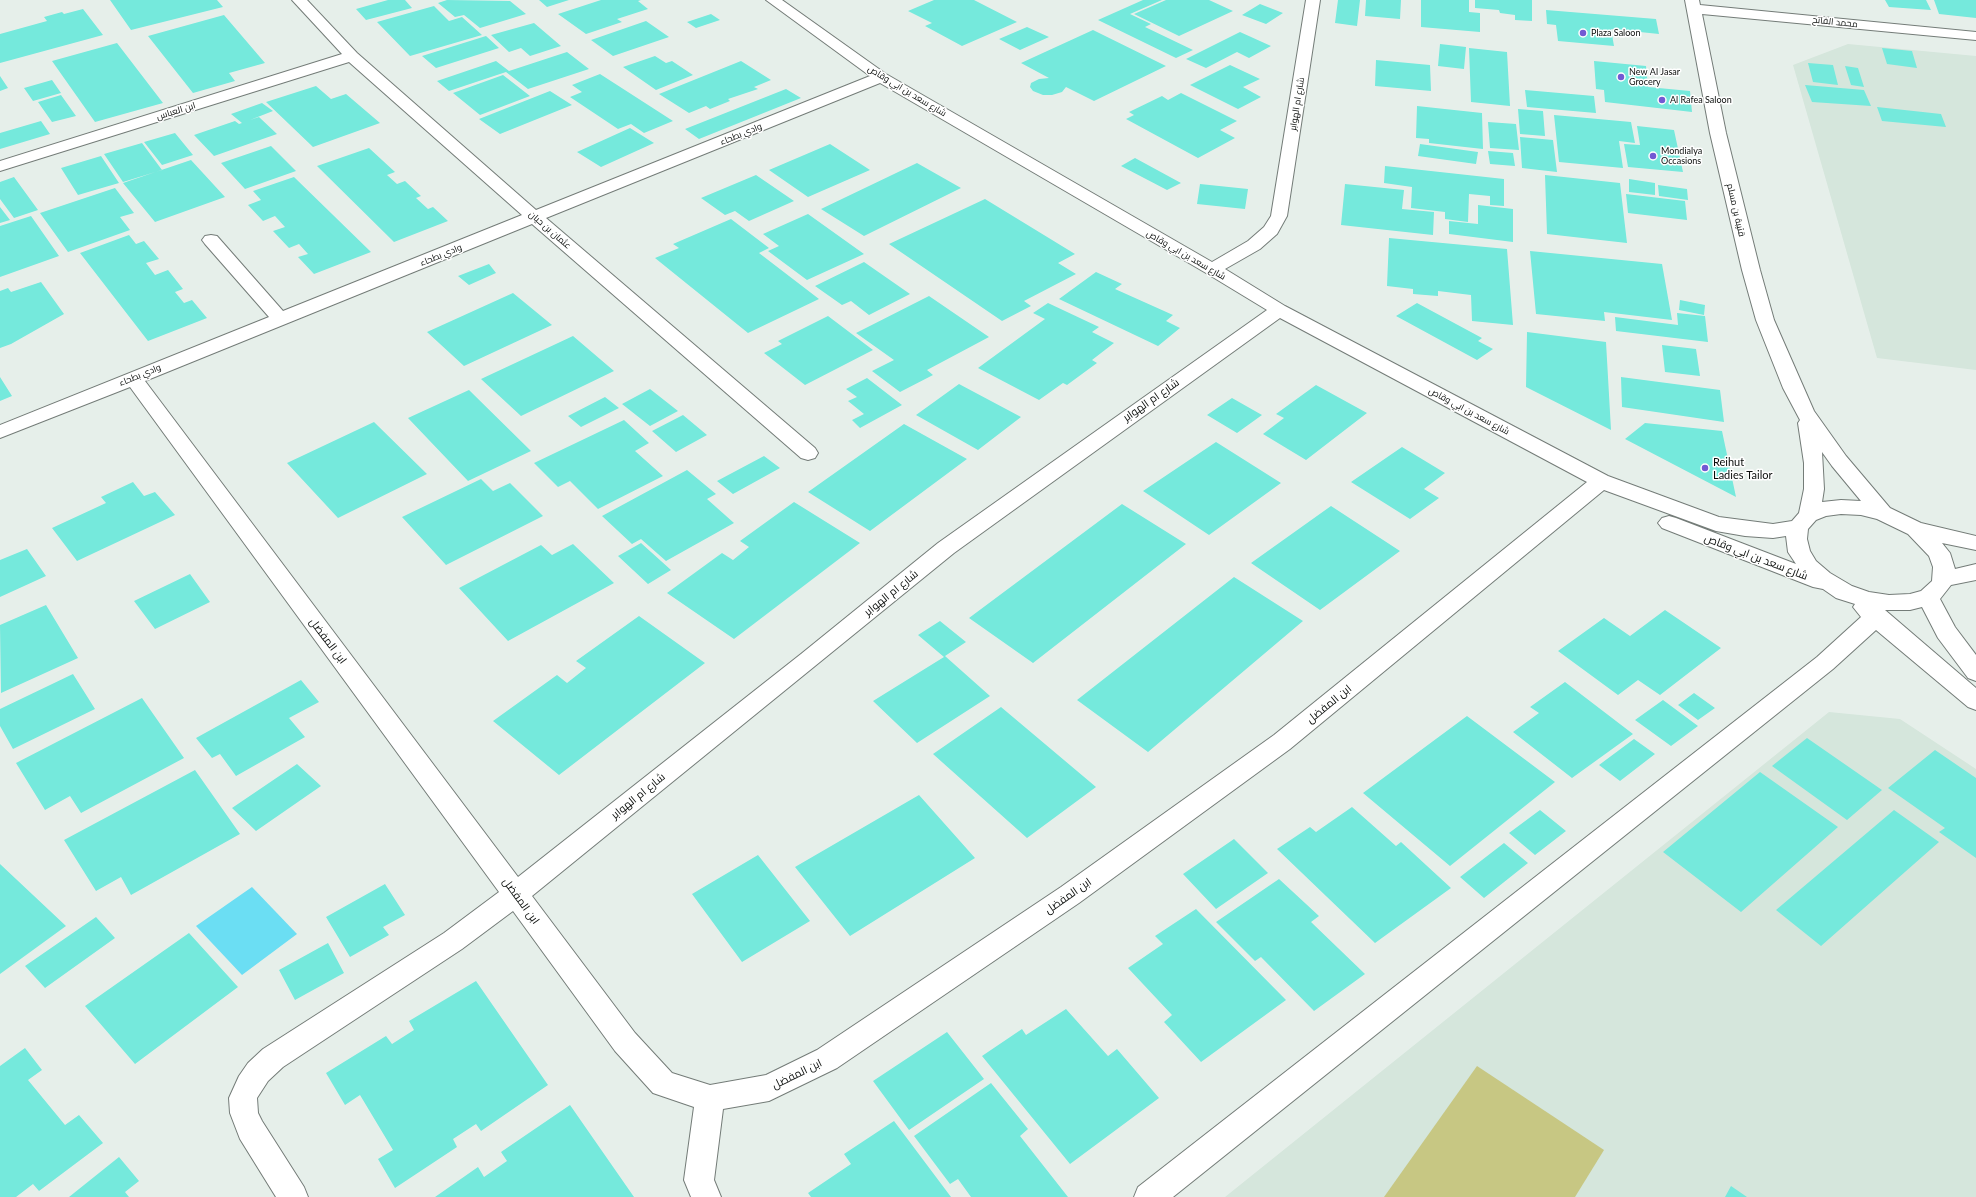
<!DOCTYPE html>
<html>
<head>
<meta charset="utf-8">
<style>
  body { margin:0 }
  canvas { display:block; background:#e6efea }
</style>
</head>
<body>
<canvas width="1976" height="1197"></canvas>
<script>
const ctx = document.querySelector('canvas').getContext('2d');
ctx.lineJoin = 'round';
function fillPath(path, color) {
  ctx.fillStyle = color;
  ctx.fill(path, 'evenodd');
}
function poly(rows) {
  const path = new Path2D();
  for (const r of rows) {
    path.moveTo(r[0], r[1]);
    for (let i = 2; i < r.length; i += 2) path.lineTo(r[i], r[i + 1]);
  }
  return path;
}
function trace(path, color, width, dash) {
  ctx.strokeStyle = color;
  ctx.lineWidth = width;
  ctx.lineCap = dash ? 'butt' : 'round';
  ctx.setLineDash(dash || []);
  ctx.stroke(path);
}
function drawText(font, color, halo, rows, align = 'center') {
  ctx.font = font + ' Lato,Cairo,sans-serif';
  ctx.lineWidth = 3;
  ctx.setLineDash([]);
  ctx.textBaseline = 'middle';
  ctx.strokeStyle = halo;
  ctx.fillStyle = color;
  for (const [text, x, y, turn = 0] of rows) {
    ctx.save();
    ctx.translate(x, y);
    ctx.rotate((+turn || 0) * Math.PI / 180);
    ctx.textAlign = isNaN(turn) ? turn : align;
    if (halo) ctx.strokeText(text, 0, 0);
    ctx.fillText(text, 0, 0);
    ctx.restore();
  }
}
const built = poly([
  [1848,44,1976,56,1976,370,1877,358,1793,65],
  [1829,712,1900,719,1976,769,1976,1197,1225,1197]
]);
const green = poly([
  [1477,1066,1604,1150,1575,1197,1384,1197]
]);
const water = poly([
  [252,887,297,934,242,975,196,926]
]);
const building = poly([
  [110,0,217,0,223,7,131,30],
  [388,0,405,0,412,8,366,20,356,9],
  [447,0,510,1,526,14,480,28,464,15,455,17,438,3],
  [539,0,569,0,547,7],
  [601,0,641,0,638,1,648,9,617,19,622,22,586,34,558,14],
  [934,0,974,0,1017,22,962,46,925,26,932,23,908,11],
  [1143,0,1162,0,1130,14,1151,24,1145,27,1193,50,1176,58,1098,20],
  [1166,0,1209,0,1233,11,1179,36,1134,14],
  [1338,0,1360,0,1357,26,1335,23],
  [1366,0,1401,0,1400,19,1365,16],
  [1421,0,1469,0,1469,12,1480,13,1480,32,1421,27],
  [1475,0,1532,0,1532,21,1515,20,1515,15,1500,13,1499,10,1475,8],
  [1885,0,1926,0,1931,10,1889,7],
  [1934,0,1976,0,1976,18,1939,14],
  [1260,4,1283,13,1266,24,1242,15],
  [434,6,449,21,462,17,482,35,410,56,377,22],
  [83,9,103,35,0,63,0,34,47,21,44,17,62,12,64,14],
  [1546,10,1656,19,1659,34,1611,29,1614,46,1558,41,1556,25,1547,24],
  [711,14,720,20,696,28,687,22],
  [224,15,265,63,229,73,235,81,193,93,148,36],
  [646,21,669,37,613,56,591,40],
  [534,23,561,46,530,56,521,48,509,52,491,35],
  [1027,27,1049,37,1020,50,999,39],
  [1093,30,1166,66,1094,101,1066,87,1062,92,1052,95,1043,95,1033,91,1030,87,1031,83,1039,79,1049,78,1021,63],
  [1240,32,1271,46,1249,58,1237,52,1206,68,1186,59],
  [486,36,499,48,436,68,422,56],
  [117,43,163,103,95,122,52,61],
  [1440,44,1466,47,1464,69,1438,66],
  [1469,48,1507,52,1510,106,1471,102],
  [1882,48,1912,51,1917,68,1887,64],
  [567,52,589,69,528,89,506,72,449,91,437,81,496,61,509,71],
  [655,56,666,63,672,61,693,75,656,90,623,67],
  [1376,60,1430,65,1431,91,1375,86],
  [741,61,771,80,754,87,758,89,728,99,730,101,710,109,706,106,689,113,659,94],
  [1594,61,1646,66,1648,87,1690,91,1692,112,1605,102,1604,90,1596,89],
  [1808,63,1833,65,1838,85,1813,82],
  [1230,65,1260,79,1243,87,1261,97,1238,109,1190,85],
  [1845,66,1858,68,1864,87,1851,85],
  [600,74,673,121,644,133,631,124,618,129,570,97,582,92,572,85],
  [503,75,530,96,480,115,453,93],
  [0,76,8,88,0,91],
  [52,80,61,93,33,101,24,88],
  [1805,85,1864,90,1871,106,1812,102],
  [316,86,331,99,346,94,380,123,313,147,266,102],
  [786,89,801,98,699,139,685,129],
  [1525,90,1594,96,1596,113,1527,107],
  [550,91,572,105,500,134,479,119],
  [1181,93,1237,121,1220,130,1235,138,1198,158,1126,119,1134,115,1129,112,1162,96,1168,100],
  [61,95,76,116,52,122,38,102],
  [262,103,273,111,250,120,259,117,277,134,214,156,194,135,235,121,239,124,242,123,231,114],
  [1417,106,1482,113,1483,149,1429,143,1429,139,1416,138],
  [1877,107,1941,114,1946,127,1882,121],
  [1518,109,1543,111,1545,136,1520,134],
  [1554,115,1631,122,1635,143,1619,141,1623,168,1559,162],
  [41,121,50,134,0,149,0,133],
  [1488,122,1516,124,1519,150,1490,148],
  [1637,126,1674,130,1683,172,1628,167,1624,144,1640,145],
  [630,128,654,143,601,167,577,152],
  [175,133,193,155,162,165,144,142],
  [1520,137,1553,140,1557,172,1522,168],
  [142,143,162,170,123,182,104,154],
  [830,144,870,170,808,197,769,170],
  [1420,144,1478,152,1476,164,1418,156],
  [271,146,296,171,245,189,221,163],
  [369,148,395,172,387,175,397,184,405,181,421,196,416,198,428,209,433,207,448,221,394,242,317,166],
  [1488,151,1513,153,1515,166,1490,164],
  [101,156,119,183,78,195,61,168],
  [1135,158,1181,183,1167,190,1121,166],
  [191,160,225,197,155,222,123,183],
  [917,163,961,188,864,236,821,209],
  [1385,166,1504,179,1504,206,1490,205,1490,196,1469,194,1468,222,1445,219,1445,212,1411,208,1412,187,1384,183],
  [756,175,794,201,749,221,735,211,725,215,701,198],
  [1545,175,1620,183,1627,243,1547,234],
  [14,177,38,210,14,218,0,199,0,182],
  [294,177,371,252,314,274,298,257,308,254,299,244,289,248,273,231,285,227,275,216,263,221,248,205,261,200,253,191],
  [1629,179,1655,183,1655,195,1629,192],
  [1200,184,1248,189,1245,209,1197,204],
  [1345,184,1404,190,1402,209,1434,212,1433,235,1341,225],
  [1658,185,1687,189,1688,200,1659,196],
  [115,188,134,213,120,217,130,230,68,252,40,213],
  [1626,194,1685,201,1687,220,1628,213],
  [985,199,1075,254,1058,263,1076,274,1024,301,1031,306,1002,321,889,244],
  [1478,205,1513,209,1513,242,1449,234,1449,221,1478,224],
  [0,207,10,220,0,223],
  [808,214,864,254,807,280,768,251,779,246,763,234],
  [31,216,59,256,0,277,0,226],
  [731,219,769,248,759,253,819,299,748,333,655,258,679,248,673,244],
  [129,235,136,244,144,241,159,259,146,263,155,275,168,270,183,289,175,292,184,303,192,300,207,318,148,341,80,253],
  [1389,238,1507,249,1513,325,1472,321,1471,295,1438,291,1438,296,1413,294,1413,289,1387,286],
  [1530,251,1662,264,1672,320,1604,312,1605,321,1536,314],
  [864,262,910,294,869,315,851,301,842,305,815,286],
  [489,264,496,273,469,285,458,276],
  [1096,272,1122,284,1115,289,1173,315,1166,321,1180,328,1158,346,1059,299],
  [41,282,64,314,11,344,0,348,0,291,8,288,11,292],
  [513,293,552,325,464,366,427,332],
  [929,296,989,337,927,370,933,375,900,392,872,371,894,360,856,333],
  [1680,300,1705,305,1704,315,1679,310],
  [1048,303,1099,327,1092,332,1114,343,1092,360,1097,363,1067,385,1063,383,1039,400,978,368,1045,319,1033,313],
  [1417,303,1482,338,1478,341,1493,349,1477,360,1396,316],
  [1677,313,1705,316,1708,342,1616,331,1615,317,1678,325],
  [828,316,873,350,805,385,764,353,782,344,778,341],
  [1527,332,1606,342,1611,430,1526,387],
  [573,336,614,371,521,416,481,379],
  [1662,345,1696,349,1700,376,1665,372],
  [0,377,12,396,0,401],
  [1621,377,1720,390,1724,422,1622,407],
  [867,378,902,405,860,428,852,420,864,414,848,401,857,397,846,389],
  [959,384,1021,417,978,450,916,415],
  [1316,385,1367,413,1306,460,1263,434,1284,418,1276,414],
  [650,389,678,411,650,426,622,404],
  [469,390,531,451,468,481,408,418],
  [605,397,619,408,581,427,568,416],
  [1232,398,1262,415,1237,433,1207,415],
  [683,415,707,435,676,452,652,431],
  [624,420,649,443,635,451,663,476,598,509,570,481,558,487,534,463],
  [374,422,427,474,338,518,287,463],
  [1645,423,1722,431,1736,497,1625,439],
  [904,424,967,459,870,531,808,492],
  [1216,442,1281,483,1209,535,1143,491],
  [1402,447,1445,473,1424,489,1439,498,1410,519,1351,482],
  [764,456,780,468,733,494,717,481],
  [687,470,716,494,707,499,734,523,666,561,641,539,632,544,602,516],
  [481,479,493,491,510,483,543,516,446,565,402,517],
  [133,482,144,496,155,492,175,515,77,561,52,528,106,503,101,497],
  [794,502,860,543,734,639,667,593,722,553,733,560,749,547,740,541],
  [1122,504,1186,544,1033,663,969,618],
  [1331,506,1400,551,1320,610,1251,563],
  [641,543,671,570,648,584,618,556],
  [573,544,614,583,508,641,459,588,541,545,552,555],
  [27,549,46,576,0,597,0,560],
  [190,574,210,602,155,629,134,601],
  [1234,577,1303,621,1148,752,1077,700],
  [46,605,78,658,1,693,0,625],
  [1665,610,1721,648,1660,695,1638,680,1618,695,1558,651,1604,618,1630,636],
  [639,616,705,663,559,775,493,721,557,675,567,683,586,668,576,661],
  [940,621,966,642,945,656,990,696,917,743,873,701,944,657,918,635],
  [73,674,95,709,13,749,0,726,0,709],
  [301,680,319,702,289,718,305,737,236,776,220,754,212,758,196,738],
  [1565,682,1633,734,1572,778,1513,732,1539,713,1530,707],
  [1694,693,1715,708,1698,720,1678,705],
  [142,698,184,758,81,813,70,796,45,810,16,763],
  [1663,700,1698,726,1671,746,1635,720],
  [1001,707,1096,787,1027,838,933,754],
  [1467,716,1555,782,1450,866,1363,793],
  [1807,738,1882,790,1847,820,1772,766],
  [1634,739,1655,754,1620,781,1599,765],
  [1935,750,1976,778,1976,858,1939,832,1945,828,1888,788],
  [297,764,321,786,256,831,232,808],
  [195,770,240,834,131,895,121,877,96,891,64,840],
  [1760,772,1838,827,1741,912,1663,852],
  [919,795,975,858,850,936,795,867],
  [1352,807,1396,846,1401,842,1451,888,1375,943,1277,849,1310,827,1316,832],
  [1540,810,1566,831,1535,855,1509,833],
  [1894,810,1939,842,1821,946,1776,910],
  [1234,839,1268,873,1216,909,1183,874],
  [1504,843,1528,863,1484,898,1460,877],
  [758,855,810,921,742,962,692,894],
  [0,864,66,926,0,974],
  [1279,879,1319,916,1311,922,1365,974,1314,1011,1261,957,1255,961,1216,922],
  [385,884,405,915,383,927,389,935,350,957,326,917],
  [1196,909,1286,1000,1201,1062,1164,1022,1172,1015,1128,968,1163,944,1155,936],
  [96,917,115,938,45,988,25,966],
  [189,933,238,987,135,1064,85,1006],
  [328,943,344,973,295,1000,279,970],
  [476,981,548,1085,481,1131,476,1124,453,1139,457,1147,395,1188,378,1159,393,1150,360,1095,345,1105,326,1073,386,1036,392,1044,414,1030,409,1021],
  [1066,1009,1108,1056,1117,1049,1159,1098,1070,1164,982,1056,1022,1029,1026,1035],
  [947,1032,984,1079,909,1130,873,1081],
  [25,1048,42,1070,28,1080,65,1125,79,1115,103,1143,39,1191,33,1184,16,1197,0,1197,0,1066],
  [991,1083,1028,1129,1020,1136,1068,1197,971,1197,958,1179,950,1184,914,1136],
  [570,1105,634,1197,435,1197,478,1167,484,1177,507,1161,501,1152],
  [894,1121,951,1197,811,1197,808,1193,851,1164,844,1154],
  [119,1157,139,1181,125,1192,129,1197,69,1197],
  [1731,1186,1747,1197,1725,1197]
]);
const minor = poly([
  [292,0,307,0,357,53,536,210,870,76,766,0,782,0,886,74,1212,262,1248,241,1264,227,1271,216,1306,0,1320,0,1287,216,1277,234,1260,249,1225,269,1285,306,1608,476,1719,517,1773,524,1792,521,1799,513,1804,489,1804,463,1798,423,1800,420,1783,388,1756,320,1742,270,1710,133,1685,0,1699,0,1700,5,1976,32,1976,40,1702,14,1726,133,1760,270,1774,320,1814,411,1846,456,1890,508,1921,523,1976,536,1976,550,1942,543,1950,553,1955,569,1976,564,1976,580,1951,585,1940,599,1955,627,1976,655,1976,681,1968,678,1938,638,1922,607,1910,610,1885,610,1976,688,1976,710,1968,707,1876,630,1833,669,1173,1197,1134,1197,1138,1187,1817,657,1861,617,1853,607,1855,604,1836,598,1823,589,1813,587,1662,528,1658,523,1662,518,1669,516,1676,518,1796,564,1788,552,1786,536,1773,538,1745,536,1716,531,1604,490,1290,749,1079,903,837,1068,769,1101,723,1109,714,1180,721,1197,691,1197,684,1180,694,1107,653,1093,615,1051,513,911,462,949,283,1067,268,1081,257,1098,258,1113,262,1121,304,1187,308,1197,276,1197,240,1139,230,1113,229,1098,239,1076,248,1063,263,1049,444,933,499,892,130,387,0,438,0,425,269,317,205,244,202,240,205,236,211,235,217,236,283,311,522,215,349,62,0,171,0,161,342,54,292,0],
  [880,83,1206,273,1267,310,938,543,801,654,518,877,145,381,532,224,801,458,808,460,815,458,818,453,815,448,546,218,880,83],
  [1280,318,1587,482,1274,735,1061,887,817,1050,766,1075,710,1085,672,1073,635,1033,532,896,954,553,1280,318],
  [1822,452,1832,466,1861,501,1841,500,1822,502,1824,489,1822,452],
  [1841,514,1861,515,1877,519,1908,534,1929,556,1933,567,1932,581,1921,591,1910,594,1889,595,1869,592,1852,586,1830,573,1816,561,1810,551,1807,539,1808,529,1816,520,1826,516,1841,514]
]);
const markers = [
  [1583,33,4,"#7259d3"],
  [1621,77,4,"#7259d3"],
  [1662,100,4,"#7259d3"],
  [1653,156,4,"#7259d3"],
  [1705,468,4,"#7259d3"]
];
const farStreetnames = [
  ["محمد الفاتح",1835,22,6],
  ["شارع سعد بن ابي وقاص",907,91,31],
  ["شارع ام الهوابر",1297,104,-81],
  ["ابن العباس",176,111,-17],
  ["وادي بطحاء",741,134,-22],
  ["قتيبة بن مسلم",1736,210,77],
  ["عثمان بن حيان",550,230,41],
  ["وادي بطحاء",441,255,-22],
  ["شارع سعد بن ابي وقاص",1186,255,30],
  ["وادي بطحاء",140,375,-22],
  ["شارع سعد بن ابي وقاص",1469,411,28]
];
const farPoinames = [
  ["Plaza Saloon",1591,33],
  ["New Al Jasar",1629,72],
  ["Grocery",1629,82],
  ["Al Rafea Saloon",1670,100],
  ["Mondialya",1661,151],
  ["Occasions",1661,161]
];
const streetNames = [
  ["شارع ام الهوابر",1151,400,-35],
  ["شارع سعد بن ابي وقاص",1756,557,21],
  ["شارع ام الهوابر",891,593,-39],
  ["ابن المفضل",328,641,53],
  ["ابن المفضل",1329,704,-39],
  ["شارع ام الهوابر",638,796,-39],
  ["ابن المفضل",1068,896,-35],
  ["ابن المفضل",521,901,54],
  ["ابن المفضل",797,1074,-26]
];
const poiNames = [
  ["Reihut",1713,462],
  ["Ladies Tailor",1713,475]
];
fillPath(built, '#d5e6dc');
fillPath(green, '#c7c783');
fillPath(water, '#6bdef3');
fillPath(building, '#75e9dc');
trace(minor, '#747c78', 2);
fillPath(minor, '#fff');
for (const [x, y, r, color] of markers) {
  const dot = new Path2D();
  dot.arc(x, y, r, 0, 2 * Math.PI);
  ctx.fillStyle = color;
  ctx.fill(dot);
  trace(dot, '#fff', 1.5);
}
drawText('9px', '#0a0d0b', '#fff', farStreetnames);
drawText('9px', '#0a0d0b', '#fff', farPoinames, 'left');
drawText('11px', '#0a0d0b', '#fff', streetNames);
drawText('11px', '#0a0d0b', '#fff', poiNames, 'left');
</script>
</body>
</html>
